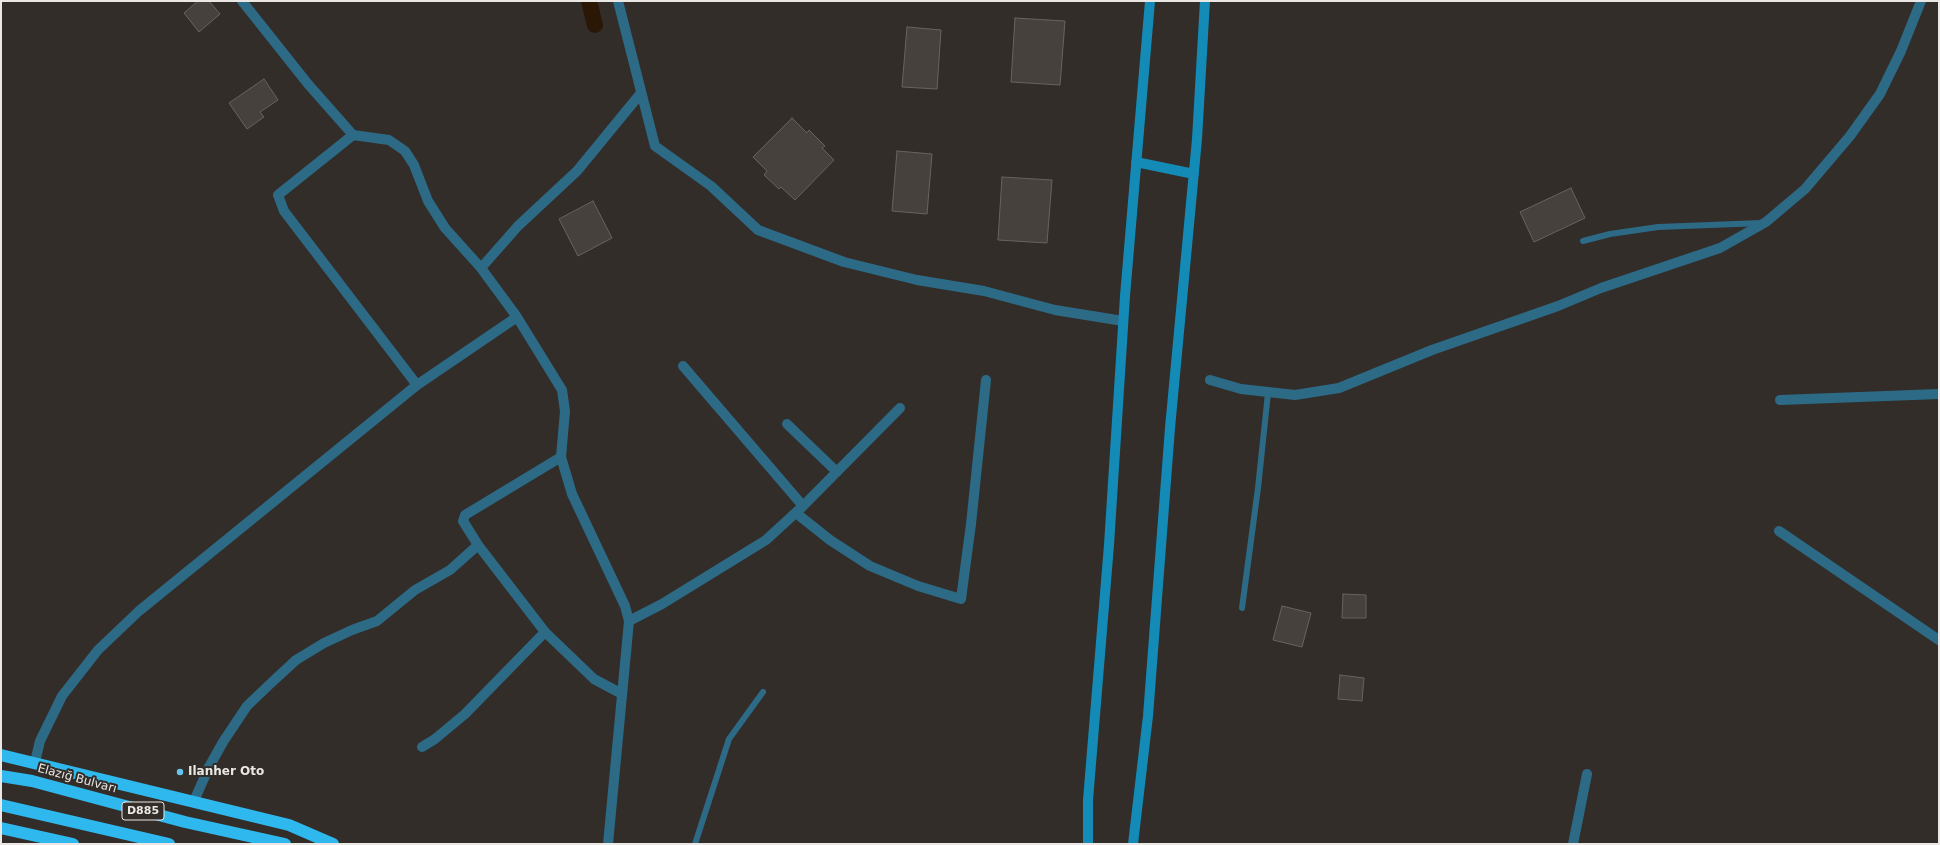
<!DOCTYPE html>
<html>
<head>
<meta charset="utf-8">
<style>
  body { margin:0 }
  #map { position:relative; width:1940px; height:845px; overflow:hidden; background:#322d29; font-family:"DejaVu Sans",sans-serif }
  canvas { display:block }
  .frame { position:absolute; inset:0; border:2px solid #eae7e4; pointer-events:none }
</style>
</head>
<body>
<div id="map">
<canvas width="1940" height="845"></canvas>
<div class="frame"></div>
</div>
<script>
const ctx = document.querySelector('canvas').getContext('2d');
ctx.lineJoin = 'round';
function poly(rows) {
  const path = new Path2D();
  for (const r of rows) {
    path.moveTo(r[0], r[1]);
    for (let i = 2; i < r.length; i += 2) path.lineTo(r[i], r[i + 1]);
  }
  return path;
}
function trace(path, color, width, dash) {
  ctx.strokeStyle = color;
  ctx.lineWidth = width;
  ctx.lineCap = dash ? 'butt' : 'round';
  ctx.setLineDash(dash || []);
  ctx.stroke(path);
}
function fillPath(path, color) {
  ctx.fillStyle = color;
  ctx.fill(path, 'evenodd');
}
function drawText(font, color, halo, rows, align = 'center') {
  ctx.font = font + ' "DejaVu Sans",sans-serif';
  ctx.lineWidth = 4;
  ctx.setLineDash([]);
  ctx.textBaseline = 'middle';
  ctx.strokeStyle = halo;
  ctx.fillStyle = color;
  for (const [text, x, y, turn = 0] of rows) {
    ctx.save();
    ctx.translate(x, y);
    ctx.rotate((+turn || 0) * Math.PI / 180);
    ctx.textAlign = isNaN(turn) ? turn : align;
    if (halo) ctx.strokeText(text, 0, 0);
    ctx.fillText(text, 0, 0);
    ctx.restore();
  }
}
const canal = poly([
  [589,1,595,25]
]);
const building = poly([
  [198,1,209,1,220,14,199,32,184,13,198,1],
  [1015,18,1065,21,1060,85,1011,82,1015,18],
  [907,27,941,30,937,89,902,87,907,27],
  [264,79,278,100,260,112,264,117,247,129,229,103,264,79],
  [792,118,807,133,809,130,825,146,822,148,834,160,795,200,781,187,779,189,764,175,767,171,753,157,792,118],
  [897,151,932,154,927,214,892,211,897,151],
  [1002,177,1052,180,1047,243,998,240,1002,177],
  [1571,188,1585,218,1534,242,1520,212,1571,188],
  [593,201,612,238,578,256,559,219,593,201],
  [1343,594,1366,595,1366,618,1342,618,1343,594],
  [1282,606,1311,613,1302,647,1273,640,1282,606],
  [1340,675,1364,678,1362,701,1338,699,1340,675]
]);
const lane = poly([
  [1583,241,1610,234,1658,227,1762,223],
  [1242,608,1258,488,1268,393],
  [695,844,729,739,763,692]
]);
const street = poly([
  [242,1,308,84,353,135,389,140,405,151,414,165,428,201,445,228,481,268,517,317,562,390,565,411,561,457,572,494,625,606,629,621,608,844],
  [618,1,655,146,711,186,758,230,844,262,917,280,984,291,1055,310,1123,321],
  [353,135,278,195,284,211,417,385],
  [481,268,518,226,577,171,641,93],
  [683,366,803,506],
  [1210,380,1241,389,1295,395,1339,388,1432,350,1558,306,1601,288,1720,248,1766,222,1805,189,1850,136,1880,94,1901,51,1921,1],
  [1780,400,1939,394],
  [787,424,837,472],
  [561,457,465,515,463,521,478,545,545,632,594,679,622,694],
  [796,513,830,540,870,566,918,586,961,599,971,524,986,380],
  [1779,531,1939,640],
  [629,621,662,604,766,540,803,506,900,408],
  [422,747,435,739,465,714,545,632],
  [35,762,40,741,62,696,98,650,139,611,417,385,517,317],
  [194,801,209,767,223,742,247,706,270,684,296,660,324,643,352,630,377,621,415,590,450,570,478,545],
  [1573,844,1587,774]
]);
const secondary = poly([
  [1136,162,1194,174],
  [1088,844,1088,800,1109,545,1125,296,1150,1],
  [1133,844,1148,716,1170,428,1197,139,1205,1]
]);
const highway = poly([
  [1,755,289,825,333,844],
  [1,776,32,781,185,822,285,844],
  [1,805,169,844],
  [1,828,73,844]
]);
const markers = [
  [180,772,4,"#67c4f0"]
];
const shields = [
  [143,811,42]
];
const shieldNames = [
  ["D885",143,811]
];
const poiNames = [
  ["Ilanher Oto",188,772]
];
const streetNames = [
  ["Elazığ Bulvarı",77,779,15]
];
trace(canal, '#2b1705', 16);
fillPath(building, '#47413d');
trace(building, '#69635e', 1);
trace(lane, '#2d6a86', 6);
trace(street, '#2d6a86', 10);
trace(secondary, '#148ab7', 10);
trace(highway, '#2fb8ee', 12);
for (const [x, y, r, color] of markers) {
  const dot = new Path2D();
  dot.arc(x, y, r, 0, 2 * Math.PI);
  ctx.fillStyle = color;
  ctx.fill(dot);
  trace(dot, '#322d29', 1.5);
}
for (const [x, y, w] of shields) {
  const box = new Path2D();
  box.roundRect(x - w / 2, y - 9, w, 18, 3);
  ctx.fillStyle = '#322d29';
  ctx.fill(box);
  trace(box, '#eae7e4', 1);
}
drawText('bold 11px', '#eae7e4', null, shieldNames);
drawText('bold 12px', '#eae7e4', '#322d29', poiNames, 'left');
drawText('12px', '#eae7e4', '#322d29', streetNames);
</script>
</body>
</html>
